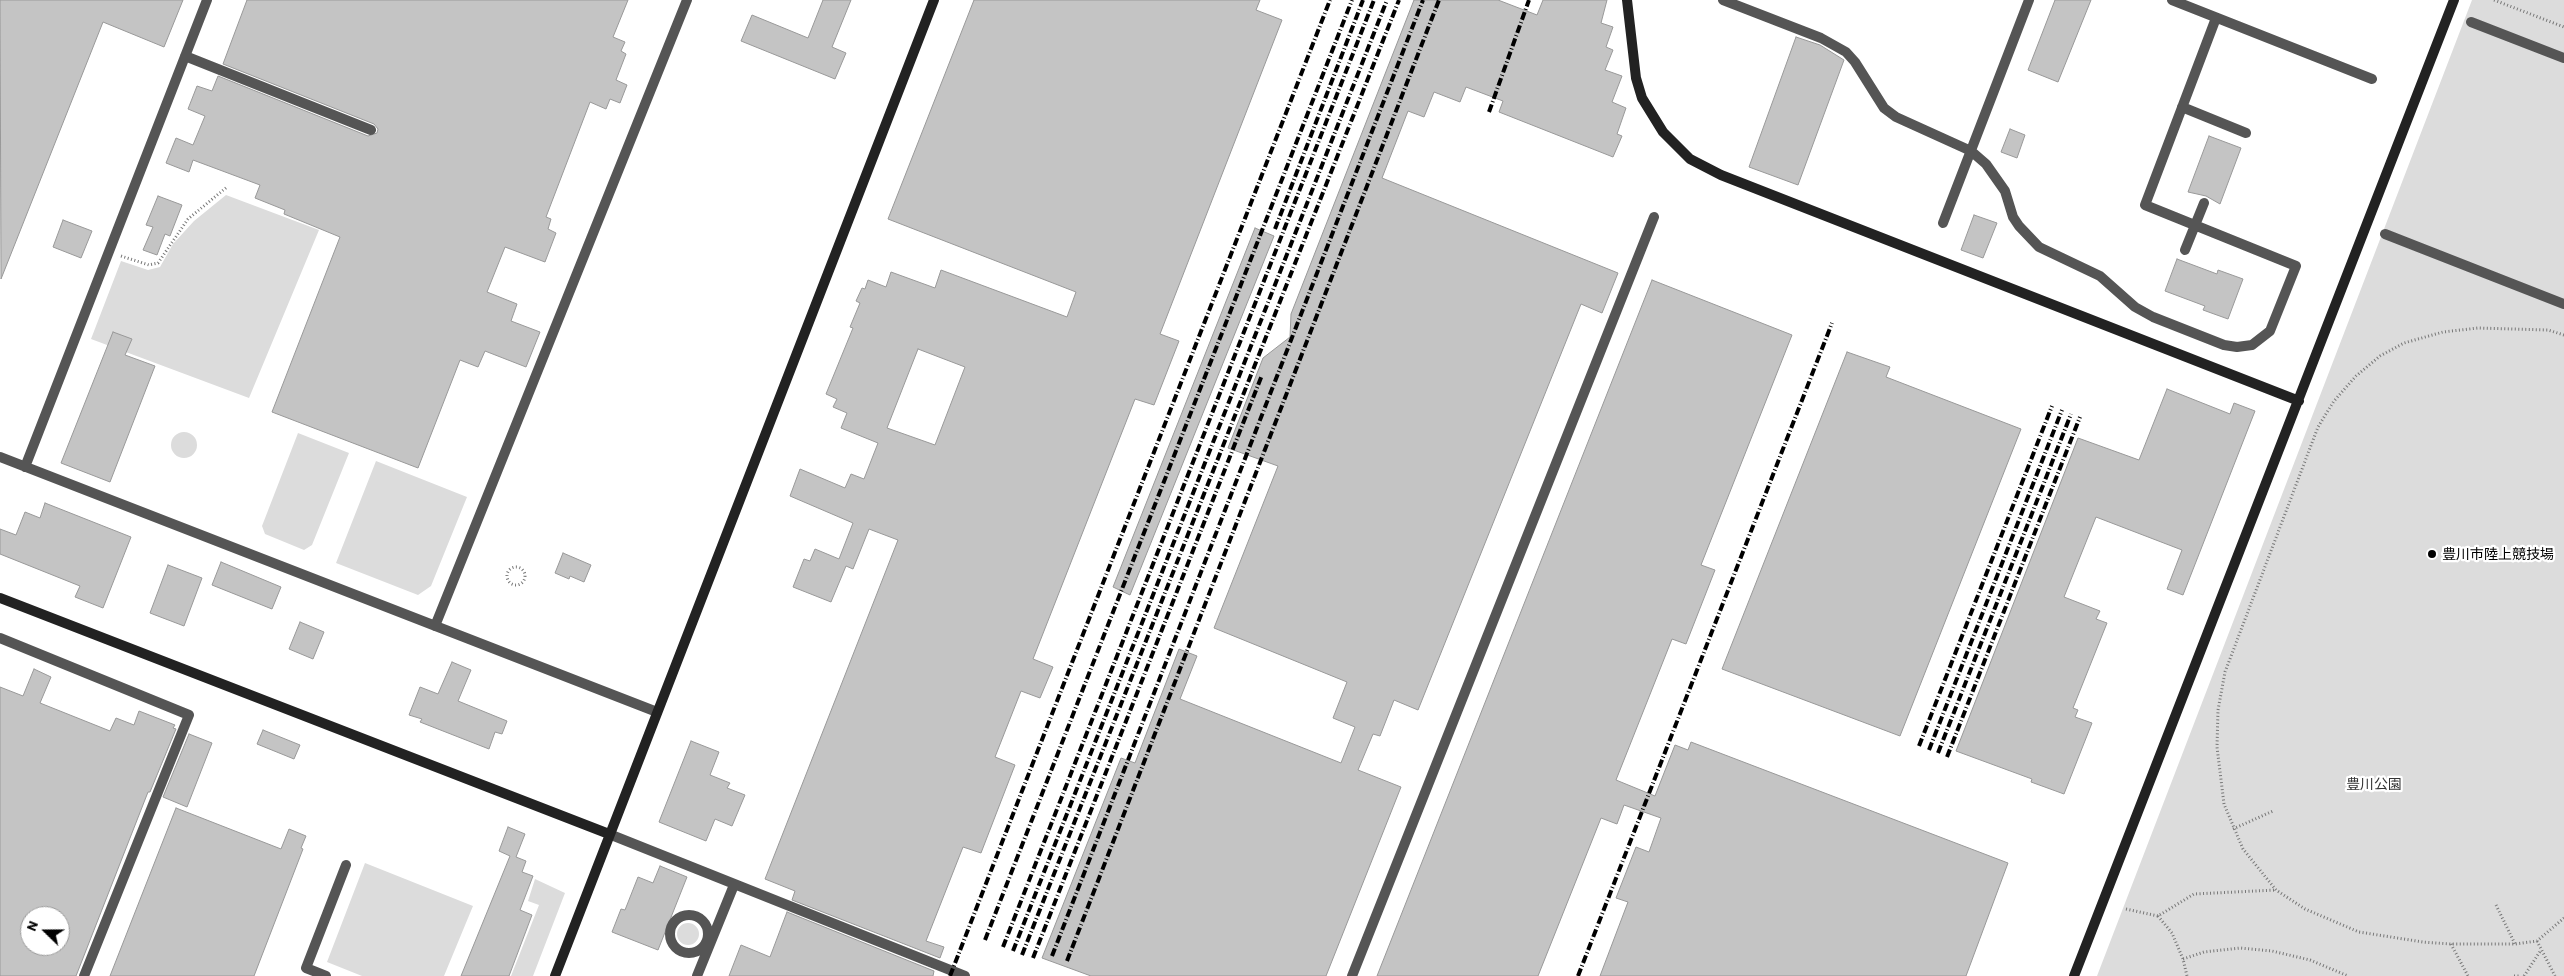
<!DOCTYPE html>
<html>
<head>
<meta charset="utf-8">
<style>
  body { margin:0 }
  #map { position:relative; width:2564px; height:976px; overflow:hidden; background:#fff; font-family:Barlow,sans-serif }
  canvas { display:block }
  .north { position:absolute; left:20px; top:906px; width:50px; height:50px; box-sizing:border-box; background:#fff; border:1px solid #999; border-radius:50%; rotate:292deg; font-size:14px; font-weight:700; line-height:20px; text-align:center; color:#000 }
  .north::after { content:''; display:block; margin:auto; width:18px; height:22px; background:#000; clip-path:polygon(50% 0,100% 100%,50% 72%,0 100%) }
</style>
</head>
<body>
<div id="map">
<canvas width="2564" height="976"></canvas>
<div class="north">N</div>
</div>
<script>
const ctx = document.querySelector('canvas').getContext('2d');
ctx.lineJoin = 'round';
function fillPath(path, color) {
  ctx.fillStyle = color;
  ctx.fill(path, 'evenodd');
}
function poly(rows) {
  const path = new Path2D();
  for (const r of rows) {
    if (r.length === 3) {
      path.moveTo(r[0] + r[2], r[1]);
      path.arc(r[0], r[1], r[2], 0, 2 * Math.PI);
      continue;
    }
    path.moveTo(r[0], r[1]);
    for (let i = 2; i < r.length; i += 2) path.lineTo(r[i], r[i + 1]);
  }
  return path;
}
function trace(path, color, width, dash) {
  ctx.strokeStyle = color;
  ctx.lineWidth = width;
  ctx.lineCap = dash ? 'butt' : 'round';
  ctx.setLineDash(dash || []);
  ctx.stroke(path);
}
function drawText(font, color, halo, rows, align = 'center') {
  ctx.font = font + ' Barlow,"Noto Sans JP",sans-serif';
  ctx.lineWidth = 4.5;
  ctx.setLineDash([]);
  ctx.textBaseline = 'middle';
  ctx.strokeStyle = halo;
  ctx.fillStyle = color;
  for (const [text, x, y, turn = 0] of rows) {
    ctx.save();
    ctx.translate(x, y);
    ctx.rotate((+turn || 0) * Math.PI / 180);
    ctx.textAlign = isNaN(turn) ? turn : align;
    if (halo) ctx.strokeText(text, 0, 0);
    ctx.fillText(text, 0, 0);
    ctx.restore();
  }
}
const green = poly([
  [2472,0,2564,0,2564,976,2097,976],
  [226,195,319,230,249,398,91,339,121,261,148,270,160,267,173,244,194,221],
  [184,445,13],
  [298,433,349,453,312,545,304,550,265,534,262,526],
  [376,461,467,497,431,586,418,595,336,563],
  [365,863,473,906,444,976,362,976,327,962],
  [535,879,565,893,533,976,511,976,539,905,528,901],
  [688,934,11]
]);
const building = poly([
  [0,0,183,0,164,47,103,22,1,279,0,0],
  [247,0,628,0,613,37,625,42,621,51,626,54,616,80,627,85,620,103,610,99,606,109,590,102,546,217,551,219,548,229,556,233,545,262,505,247,487,292,517,304,511,321,540,332,526,367,485,351,478,367,460,360,418,468,272,412,340,237,284,214,285,210,255,198,260,185,193,160,189,172,166,163,176,138,193,145,205,116,188,109,197,86,212,91,218,76,368,136,377,133,378,129,374,124,223,64,247,0],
  [823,0,851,0,832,47,846,53,835,79,741,41,752,15,808,38,823,0],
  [974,0,1260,0,1256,10,1282,20,1160,334,1179,341,1154,405,1135,399,1033,659,1053,667,1040,698,1021,691,995,757,1015,765,981,853,963,847,926,941,944,947,940,958,792,900,795,891,765,879,898,540,869,529,853,569,846,566,831,602,793,587,804,559,810,561,815,549,839,559,853,523,790,496,800,469,845,488,851,474,864,479,878,443,841,428,847,413,833,407,837,399,826,394,853,328,850,327,860,303,856,301,862,288,865,289,868,280,886,287,891,272,935,288,941,270,1067,317,1076,292,888,219,974,0],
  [918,349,965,367,935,445,887,428,918,349],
  [1414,0,1498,0,1537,15,1543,0,1607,0,1601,23,1613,27,1606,47,1613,50,1605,70,1622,76,1612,102,1626,108,1617,134,1622,136,1613,157,1499,112,1503,101,1466,87,1460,102,1434,92,1424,117,1408,111,1382,178,1618,273,1602,313,1581,304,1418,710,1394,700,1380,736,1373,734,1358,770,1401,787,1326,976,1091,976,1042,958,1121,758,1135,763,1179,649,1197,656,1180,699,1341,763,1355,727,1333,718,1347,682,1214,628,1278,466,1228,448,1263,358,1290,337,1291,314,1414,0],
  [2055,0,2091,0,2058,82,2028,70,2055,0],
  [1796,37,1820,45,1844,60,1798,185,1749,167,1796,37],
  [2010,129,2025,135,2017,158,2001,152,2010,129],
  [2209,136,2241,148,2220,204,2206,196,2188,192,2209,136],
  [158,196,182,205,170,236,165,234,157,255,143,250,153,227,146,225,158,196],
  [1974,215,1997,223,1983,258,1961,250,1974,215],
  [63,220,92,231,81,258,53,247,63,220],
  [1255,228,1274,236,1130,595,1113,587,1255,228],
  [2177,259,2217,274,2218,270,2243,279,2228,319,2203,310,2205,306,2165,291,2177,259],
  [1652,280,1792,335,1701,565,1715,570,1686,644,1672,639,1616,780,1655,796,1675,745,1688,750,1691,742,2008,863,1966,976,1600,976,1628,902,1616,898,1636,847,1649,852,1661,818,1624,805,1617,824,1601,818,1538,976,1377,976,1652,280],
  [113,332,132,339,125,355,155,366,110,482,61,463,113,332],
  [1847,352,1890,367,1886,377,2021,429,1900,736,1722,669,1847,352],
  [2167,389,2230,414,2234,403,2255,411,2183,595,2167,589,2182,550,2096,517,2064,597,2100,611,2096,619,2107,623,2073,708,2078,710,2075,717,2092,723,2064,794,2031,782,2032,779,1956,751,2078,438,2139,460,2167,389],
  [45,503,131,537,103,608,75,597,80,586,0,554,0,529,16,535,25,512,40,518,45,503],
  [563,553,591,565,584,582,570,576,569,579,555,573,563,553],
  [221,562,281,587,272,609,212,585,221,562],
  [168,565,202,578,184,626,150,613,168,565],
  [300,622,324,632,313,659,289,649,300,622],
  [452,662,471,670,458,701,507,721,502,734,495,732,489,749,420,722,422,719,409,715,420,687,438,694,452,662],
  [34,669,51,677,40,703,110,731,116,718,134,725,139,711,175,725,173,728,176,729,150,792,148,792,76,976,0,976,0,687,23,696,34,669],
  [30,916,60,916,60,946,30,946,30,916],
  [263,730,300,745,294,759,257,744,263,730],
  [189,734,212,743,187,807,163,797,189,734],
  [691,741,719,752,710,775,730,783,727,788,745,795,732,826,715,819,706,841,659,822,691,741],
  [176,808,281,849,289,829,306,836,301,848,303,849,254,976,110,976,176,808],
  [508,827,525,834,516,857,526,861,522,872,533,876,520,910,532,915,509,976,461,976,510,856,499,851,508,827],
  [660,866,687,877,658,950,612,932,621,909,625,910,638,877,653,883,660,866],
  [787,912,934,971,933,976,729,976,741,945,770,957,787,912]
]);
const path = poly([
  [2494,0,2564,27],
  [121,256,149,265,158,263,188,219,227,187],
  [2564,335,2548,330,2478,328,2443,332,2404,343,2380,356,2356,376,2334,401,2318,427,2225,672,2218,710,2217,747,2224,804,2243,849,2276,890,2305,909,2359,932,2423,942,2451,944,2515,944,2537,941,2564,918],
  [516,576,9],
  [2233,829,2273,811],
  [2496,905,2515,944],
  [2126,909,2158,916,2194,894,2276,890],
  [2158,916,2172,933,2183,959,2187,976],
  [2537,941,2555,976],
  [2451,944,2468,976],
  [2183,959,2204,952,2240,948,2272,951,2310,960,2348,976],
  [2514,976,2521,976],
  [2524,976,2541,950]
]);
const lane = poly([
  [1723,0,1821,38,1846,52,1855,62,1884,108,1896,117,1971,151,1986,164,2005,191,2013,217,2019,226,2039,247,2100,276,2135,307,2153,317,2224,345,2237,347,2252,345,2270,331,2296,266,2145,205,2216,18],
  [2172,0,2372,79],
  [2471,22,2564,58],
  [185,56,371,130],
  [2182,107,2246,133],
  [1943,223,2029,0],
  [2385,234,2564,304],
  [2185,250,2204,203],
  [0,457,657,712],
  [25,467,207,0],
  [435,626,687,0],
  [0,638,189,715,84,976],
  [609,834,965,976],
  [689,934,19],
  [326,976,306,968,346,865],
  [697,976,734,885],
  [1352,976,1654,217]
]);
const secondary = poly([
  [1627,0,1636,78,1642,98,1663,132,1690,159,1721,175,2299,401],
  [0,598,609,834],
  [555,976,934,0],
  [2074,976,2454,0]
]);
const rail = poly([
  [1489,112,1529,0],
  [1275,229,1363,0],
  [1919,746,2052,406],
  [1929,750,2062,410],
  [1938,753,2071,414],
  [1947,757,2080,417],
  [985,940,1352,0],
  [1003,947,1374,0],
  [1013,951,1387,0],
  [1022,955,1399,0],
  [1052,956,1423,0],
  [1033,958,1262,375],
  [1067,961,1439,0],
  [950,976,1330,0],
  [1578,976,1832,323]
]);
const markers = [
  [2432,554,5,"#000"]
];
const poiNames = [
  ["豊川市陸上競技場",2442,554]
];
const parkNames = [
  ["豊川公園",2374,784]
];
fillPath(green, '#dcdcdc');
fillPath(building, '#c4c4c4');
trace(building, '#999', 1);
trace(path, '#777', 3, [1, 2.5]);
trace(lane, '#555', 10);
trace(secondary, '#222', 10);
trace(rail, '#000', 4, [8, 2.5, 1, 2.5]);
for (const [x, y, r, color] of markers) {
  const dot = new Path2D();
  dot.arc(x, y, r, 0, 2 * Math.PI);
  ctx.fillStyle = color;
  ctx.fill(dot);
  trace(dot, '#fff', 2);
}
drawText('14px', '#000', '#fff', poiNames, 'left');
drawText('14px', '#333', '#fff', parkNames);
</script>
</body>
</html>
